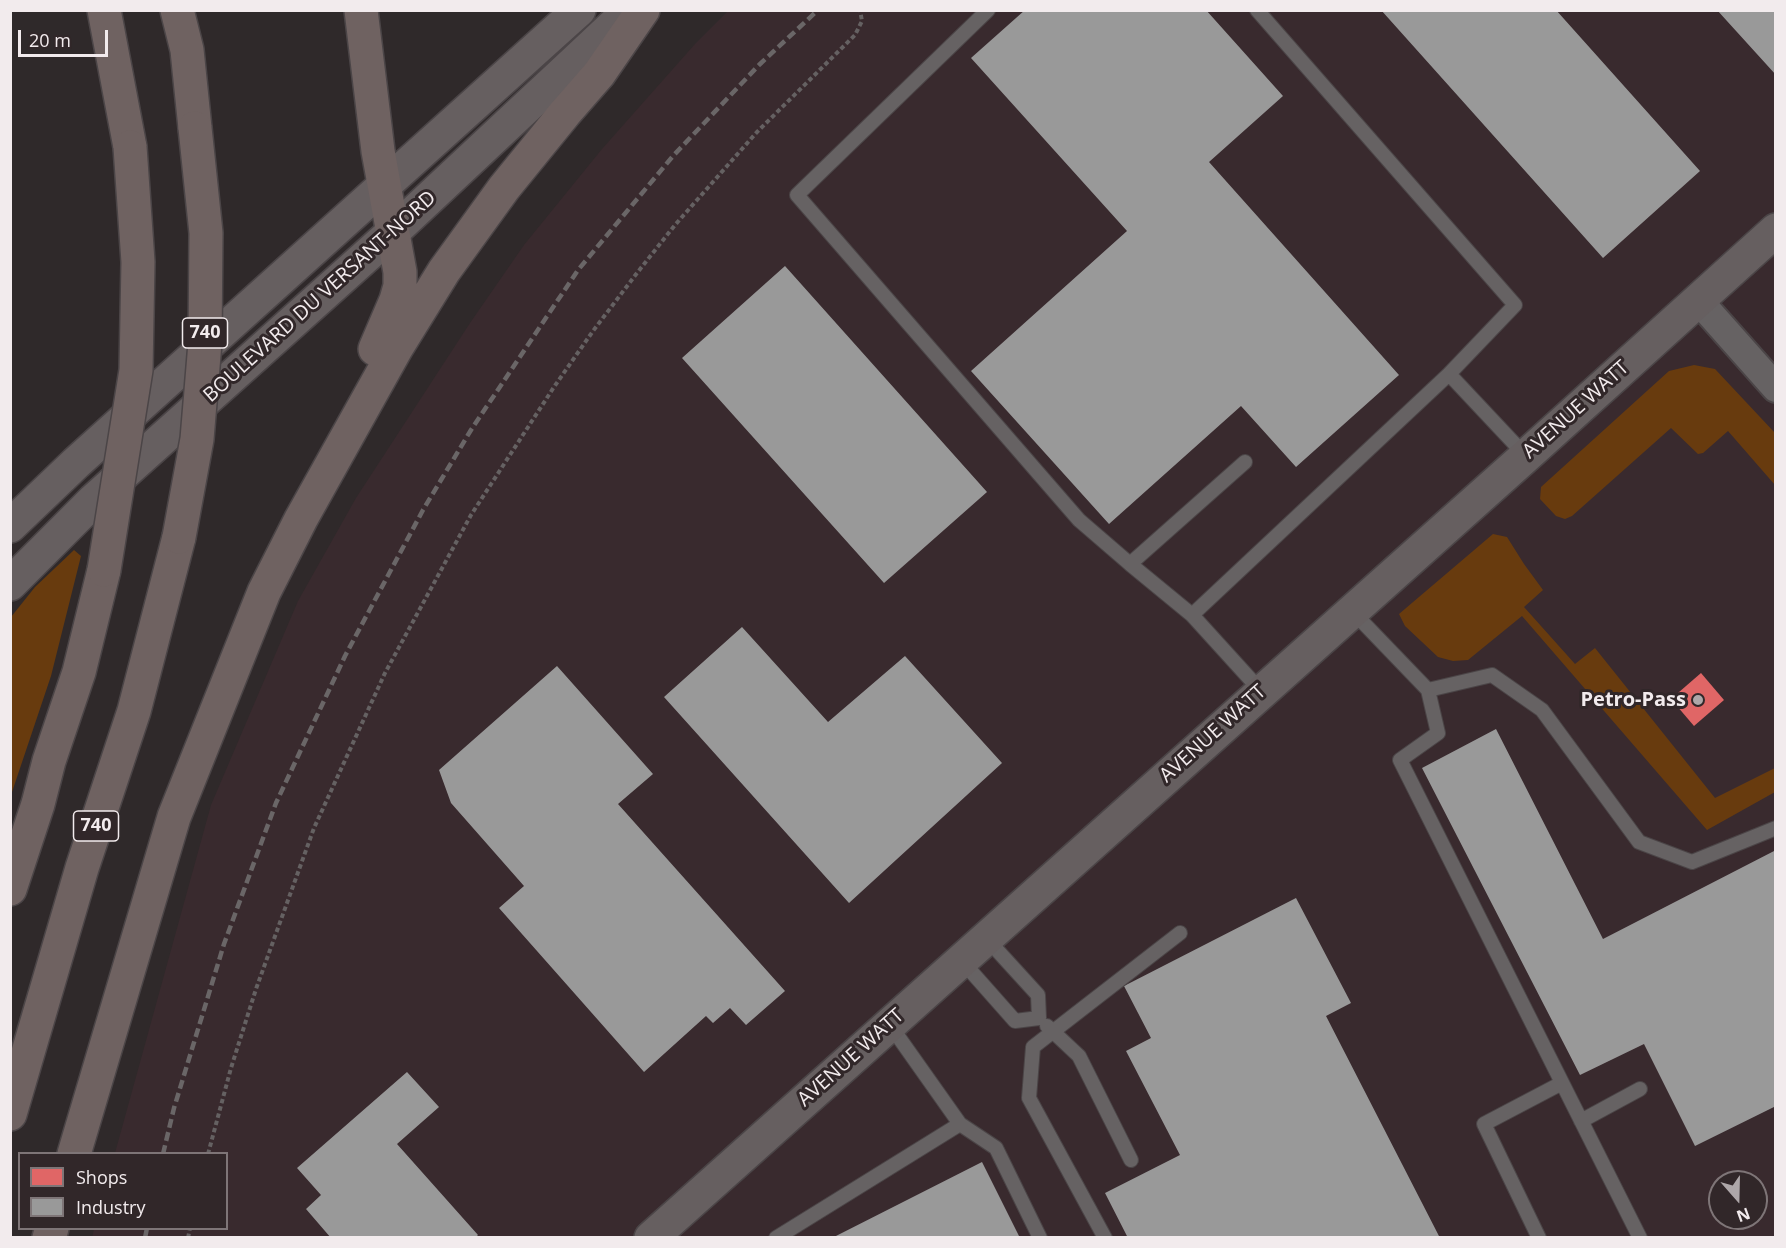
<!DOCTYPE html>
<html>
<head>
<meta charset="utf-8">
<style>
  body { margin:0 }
  #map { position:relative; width:1786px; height:1248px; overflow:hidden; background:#2f292a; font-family:"Open Sans",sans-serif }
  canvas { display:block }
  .frame { position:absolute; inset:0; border:12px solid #f2ebed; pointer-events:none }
  .legend { position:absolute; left:18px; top:1152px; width:210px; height:78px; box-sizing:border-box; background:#312729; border:2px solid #7e7577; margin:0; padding:8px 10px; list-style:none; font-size:18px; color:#f2ebed }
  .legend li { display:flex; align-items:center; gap:12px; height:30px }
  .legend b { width:30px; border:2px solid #7e7577 }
  .north { position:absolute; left:1708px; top:1170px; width:60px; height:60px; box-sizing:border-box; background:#312729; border:2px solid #7e7577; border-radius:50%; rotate:160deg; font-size:16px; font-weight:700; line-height:24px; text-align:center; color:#f2ebed }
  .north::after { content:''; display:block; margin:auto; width:21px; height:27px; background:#aea7a9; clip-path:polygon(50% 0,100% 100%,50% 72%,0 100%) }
  .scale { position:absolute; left:18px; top:30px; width:90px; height:27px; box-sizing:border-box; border:3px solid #f2ebed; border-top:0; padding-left:8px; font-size:18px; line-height:21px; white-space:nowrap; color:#f2ebed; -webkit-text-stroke:4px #312729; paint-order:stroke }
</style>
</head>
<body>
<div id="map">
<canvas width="1786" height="1248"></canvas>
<div class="frame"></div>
<ul class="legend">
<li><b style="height:16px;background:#e06666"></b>Shops</li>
<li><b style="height:16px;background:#999"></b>Industry</li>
</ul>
<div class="north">N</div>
<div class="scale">20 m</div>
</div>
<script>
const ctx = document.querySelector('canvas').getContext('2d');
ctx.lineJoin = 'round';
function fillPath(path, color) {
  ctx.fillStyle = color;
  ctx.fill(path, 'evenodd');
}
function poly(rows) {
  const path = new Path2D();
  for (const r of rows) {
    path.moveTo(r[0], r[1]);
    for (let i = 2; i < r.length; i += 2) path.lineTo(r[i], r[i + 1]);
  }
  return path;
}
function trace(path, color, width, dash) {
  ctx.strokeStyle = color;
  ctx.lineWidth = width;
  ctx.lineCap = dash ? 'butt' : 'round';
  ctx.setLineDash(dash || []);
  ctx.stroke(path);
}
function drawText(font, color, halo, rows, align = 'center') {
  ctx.font = font + ' "Open Sans",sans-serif';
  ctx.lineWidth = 6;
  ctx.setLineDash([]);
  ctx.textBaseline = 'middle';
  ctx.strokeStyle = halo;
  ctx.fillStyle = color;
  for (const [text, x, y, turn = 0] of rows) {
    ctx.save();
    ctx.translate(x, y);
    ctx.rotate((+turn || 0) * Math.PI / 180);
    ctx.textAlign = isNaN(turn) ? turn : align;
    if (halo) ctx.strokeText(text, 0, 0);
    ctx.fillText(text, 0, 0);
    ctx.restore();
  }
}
const built = poly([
  [728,11,1775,11,1775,1237,92,1238,94,1229,226,1228,226,1154,115,1153,211,805,298,601,356,498,470,323,524,245,602,149,695,44],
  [1720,1182,1756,1182,1756,1218,1720,1218]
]);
const green = poly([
  [1694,365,1715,369,1775,433,1775,485,1728,431,1703,453,1698,454,1671,428,1572,516,1565,519,1556,516,1540,499,1541,487,1669,371],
  [1493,534,1507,537,1524,564,1543,590,1524,607,1575,664,1595,648,1715,798,1775,768,1775,792,1707,830,1522,616,1468,660,1453,661,1438,657,1405,626,1399,614],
  [74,550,81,556,51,676,11,795,11,617,35,587]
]);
const shops = poly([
  [1701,673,1724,700,1694,726,1671,699]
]);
const industry = poly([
  [1025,10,1206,10,1283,96,1209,162,1399,375,1296,467,1241,406,1109,524,971,371,1127,231,971,58],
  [1381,10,1556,10,1700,171,1603,258],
  [1717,10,1776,10,1776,75],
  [785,266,987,492,884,583,682,358],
  [742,627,828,722,905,656,1002,763,849,903,664,697],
  [557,666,653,774,618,804,785,991,746,1025,730,1008,713,1023,706,1016,644,1072,499,908,524,886,451,803,439,770],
  [1496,729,1603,939,1776,850,1776,1106,1695,1146,1644,1044,1580,1075,1422,768],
  [1296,898,1351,1003,1326,1016,1440,1238,1128,1238,1105,1193,1180,1155,1126,1051,1151,1038,1124,986],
  [407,1072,439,1107,397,1144,478,1235,475,1238,331,1238,306,1209,321,1195,297,1168],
  [982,1162,1020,1238,832,1238]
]);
const path = poly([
  [208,1154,231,1068,256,989,314,828,385,673,471,515,554,387,593,331,637,273,675,225,757,132,855,35,862,21,860,10],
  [188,1238,190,1228]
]);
const lane = poly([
  [988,10,797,195,1079,520,1130,564],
  [1257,10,1515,305,1449,374],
  [1352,611,1428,690,1492,675,1542,710,1639,842,1692,862,1776,828],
  [1192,615,1130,564,1245,462],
  [1428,690,1438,733,1400,760,1640,1238],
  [1261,691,1192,615,1449,374,1526,456],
  [961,960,1015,1021,1039,1018,1038,995,986,938],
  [1047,1026,1079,1056,1131,1160],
  [1581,1121,1640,1089],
  [960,1124,996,1148,1040,1238],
  [776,1238,960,1124,890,1025],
  [1105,1238,1029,1098,1033,1047,1180,933],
  [1539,1238,1484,1124,1562,1083]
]);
const street = poly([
  [1698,300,1776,388]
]);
const secondary = poly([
  [10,526,76,463,579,10],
  [10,584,94,500,393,232,630,10],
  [651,1238,1526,456,1776,230]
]);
const highway = poly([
  [104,10,130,147],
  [177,10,187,50,195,128],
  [361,10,378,151,400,272,400,286,396,300,375,349],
  [10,889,38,804,49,761,79,672,104,570],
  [10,1114,82,868,134,711,179,537],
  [74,1154,174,817,264,592,301,519,397,347,444,271,504,188,565,113,599,74,643,10],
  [49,1238,52,1228]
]);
const rail = poly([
  [163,1154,174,1108,224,944,276,803,345,656,423,510,471,430,578,270,673,156,759,65,818,10],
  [145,1238,147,1228]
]);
const highwayBridge = poly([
  [179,537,197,439,205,343,206,233,195,128],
  [104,570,136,370,138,262,130,147]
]);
const markers = [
  [1698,700,6,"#aea7a9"]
];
const shields = [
  [205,333,45],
  [96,826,45]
];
const shieldNames = [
  ["740",205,333],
  ["740",96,826]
];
const streetNames = [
  ["BOULEVARD DU VERSANT-NORD",320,297,-42],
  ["AVENUE WATT",1576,410,-42],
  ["AVENUE WATT",1213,734,-42],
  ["AVENUE WATT",851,1058,-42]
];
const poiNames = [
  ["Petro-Pass",1686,700]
];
fillPath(built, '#392a2e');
fillPath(green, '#683b0e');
fillPath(shops, '#e06666');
fillPath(industry, '#999');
trace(lane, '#4b4547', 16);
trace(street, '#4b4547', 32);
trace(secondary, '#4b4547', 36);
trace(highway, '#4b4547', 36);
trace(path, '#656162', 4, [4.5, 3]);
trace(lane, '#666263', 14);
trace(street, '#666263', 28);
trace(secondary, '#665f60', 33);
trace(highway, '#6f6261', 33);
trace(rail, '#6a6667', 4.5, [9, 4.5]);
trace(highwayBridge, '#4b4547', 36, []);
trace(highwayBridge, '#6f6261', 33);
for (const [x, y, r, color] of markers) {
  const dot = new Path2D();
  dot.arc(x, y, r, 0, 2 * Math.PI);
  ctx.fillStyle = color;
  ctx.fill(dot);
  trace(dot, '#312729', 2);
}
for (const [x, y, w] of shields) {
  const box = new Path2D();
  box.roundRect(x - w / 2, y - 15, w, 30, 4.5);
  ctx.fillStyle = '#312729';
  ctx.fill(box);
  trace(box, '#f2ebed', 1.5);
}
drawText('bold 18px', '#f2ebed', null, shieldNames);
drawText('20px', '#f2ebed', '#312729', streetNames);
drawText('bold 20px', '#f2ebed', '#312729', poiNames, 'right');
</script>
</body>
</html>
